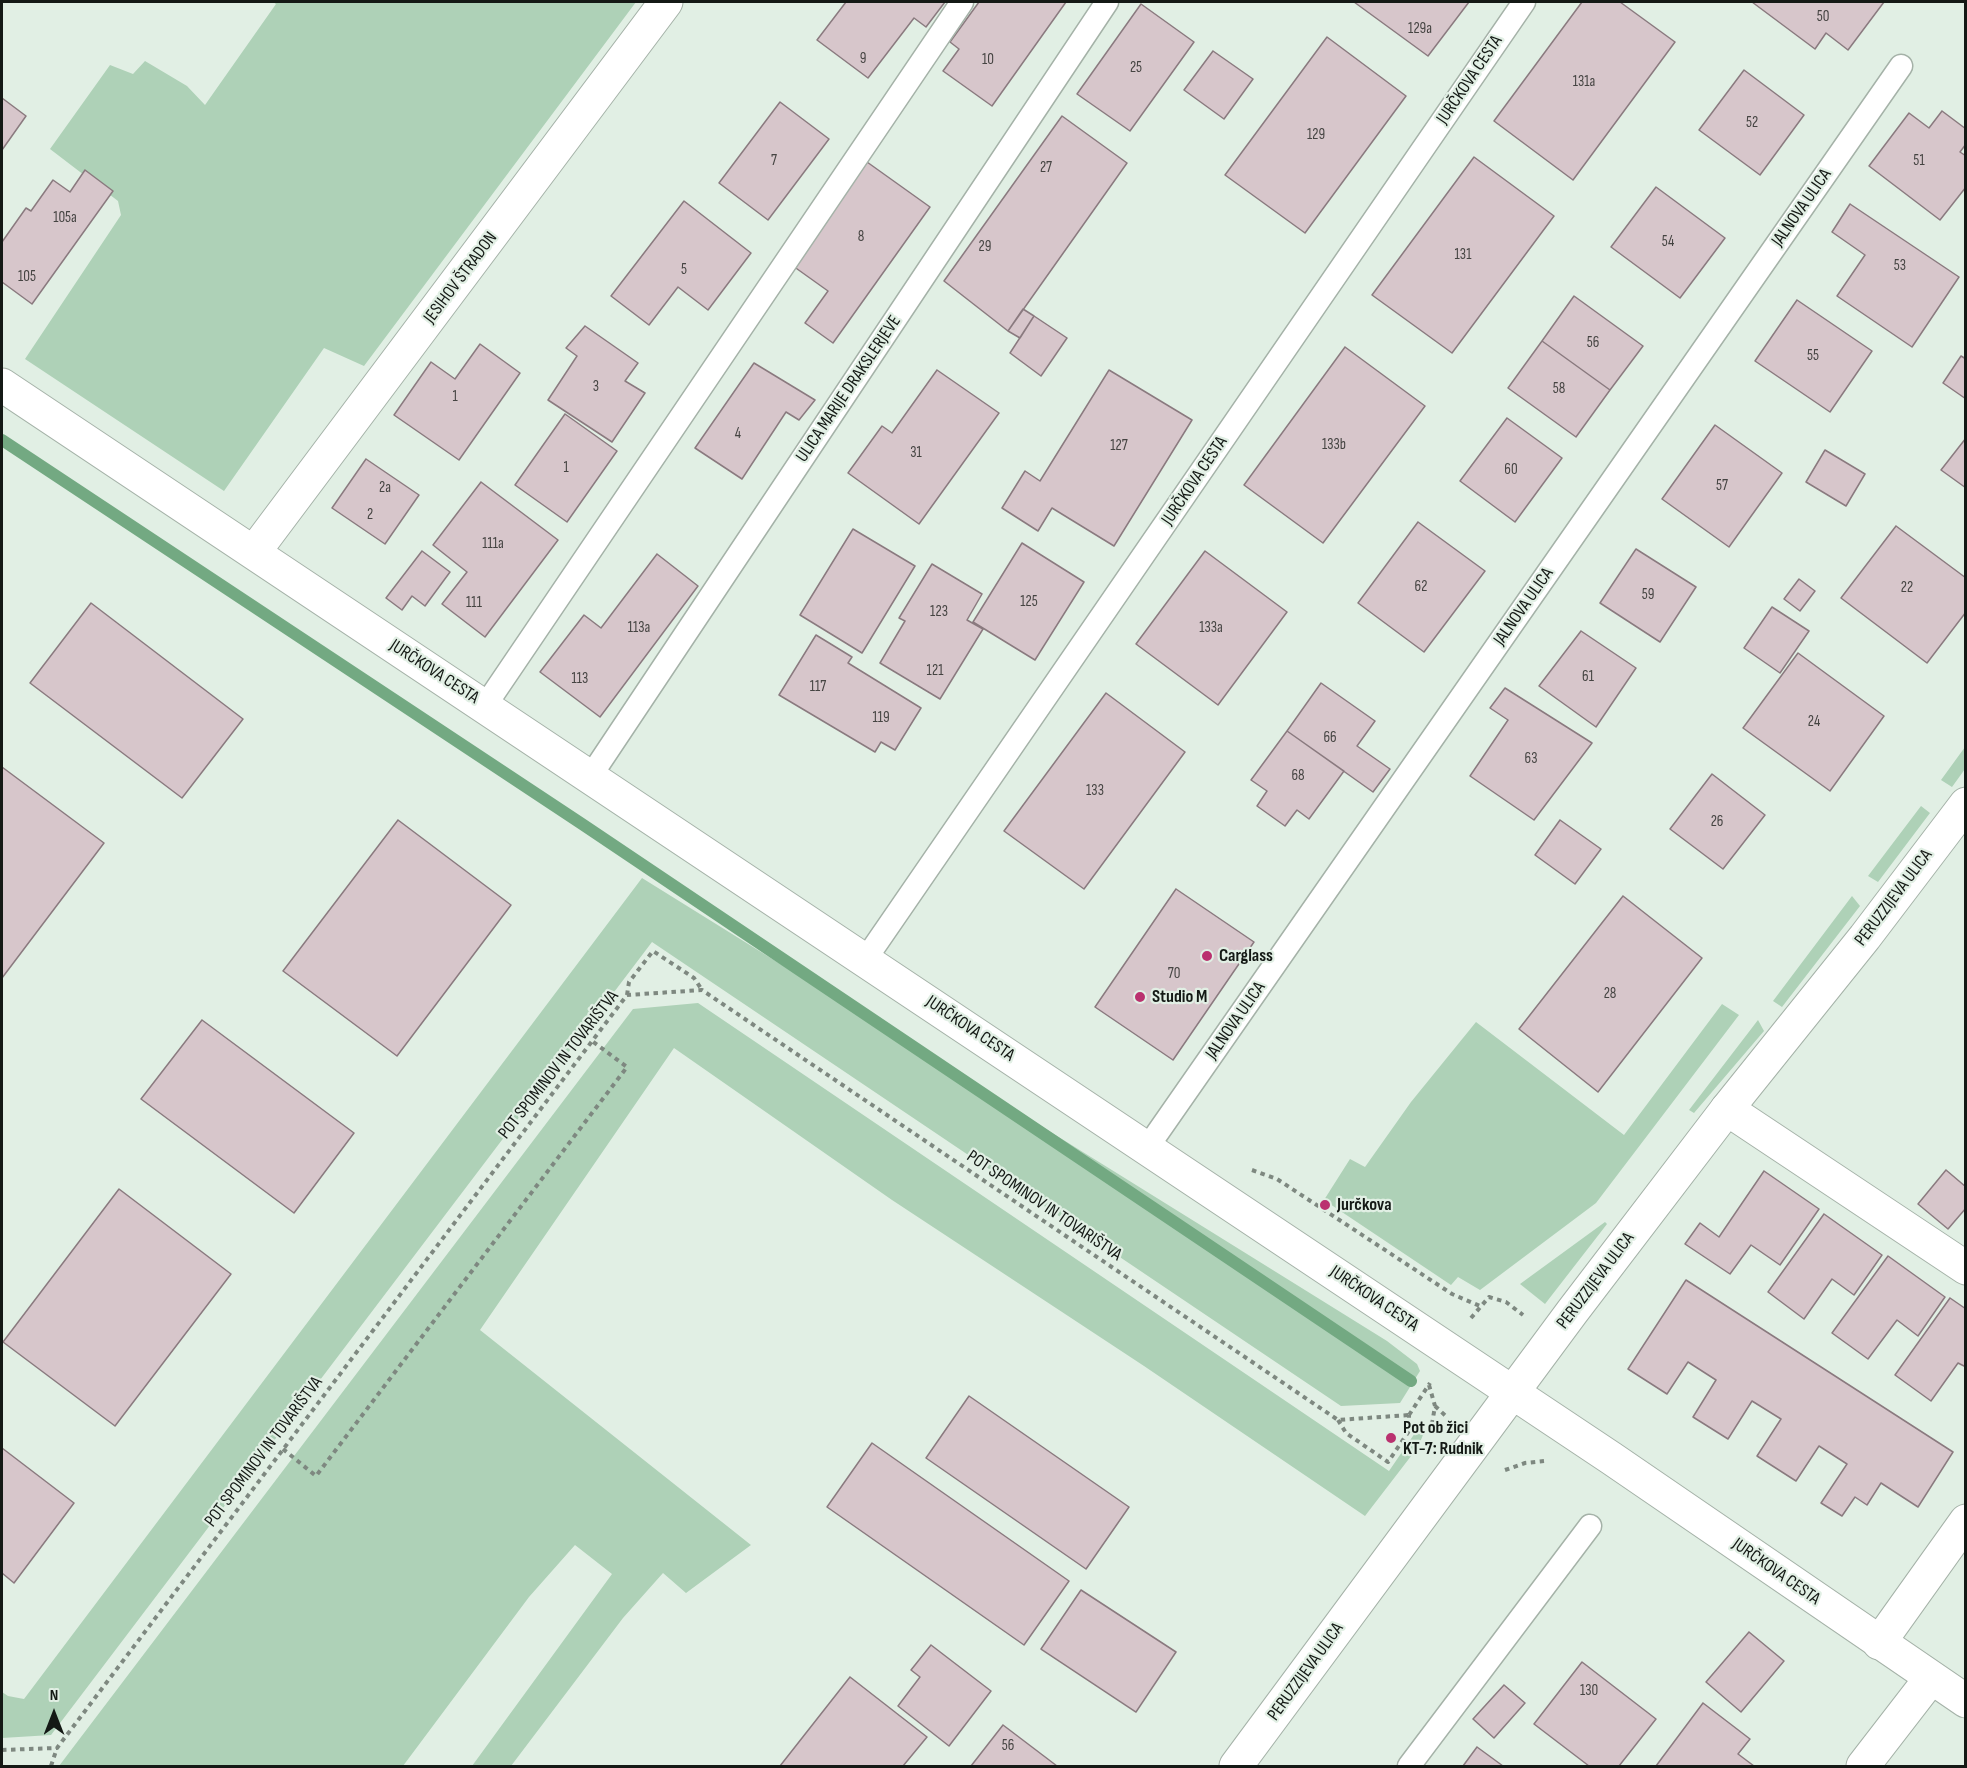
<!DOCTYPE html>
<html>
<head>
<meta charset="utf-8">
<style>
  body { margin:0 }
  #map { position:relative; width:1967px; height:1768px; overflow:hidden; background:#e1efe4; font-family:"Sofia Sans Condensed",sans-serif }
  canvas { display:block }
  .frame { position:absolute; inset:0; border:3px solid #141915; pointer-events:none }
  .north { position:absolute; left:24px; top:1684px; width:60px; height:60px; -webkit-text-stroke:4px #e1efe4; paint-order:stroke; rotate:0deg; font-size:16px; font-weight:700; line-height:24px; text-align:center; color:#141915 }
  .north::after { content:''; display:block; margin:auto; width:21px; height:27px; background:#141915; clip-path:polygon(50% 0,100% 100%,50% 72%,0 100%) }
</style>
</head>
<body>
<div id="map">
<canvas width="1967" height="1768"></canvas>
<div class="frame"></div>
<div class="north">N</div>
</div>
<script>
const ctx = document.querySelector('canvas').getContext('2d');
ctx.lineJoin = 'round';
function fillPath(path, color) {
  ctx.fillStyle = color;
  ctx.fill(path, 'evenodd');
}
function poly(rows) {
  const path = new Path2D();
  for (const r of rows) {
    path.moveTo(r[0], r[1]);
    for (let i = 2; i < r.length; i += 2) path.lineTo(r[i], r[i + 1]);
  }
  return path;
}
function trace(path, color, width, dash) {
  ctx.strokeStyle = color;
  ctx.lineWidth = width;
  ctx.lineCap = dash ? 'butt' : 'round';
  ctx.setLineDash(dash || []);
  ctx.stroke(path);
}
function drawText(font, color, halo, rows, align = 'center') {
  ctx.font = font + ' "Sofia Sans Condensed",sans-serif';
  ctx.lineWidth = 4.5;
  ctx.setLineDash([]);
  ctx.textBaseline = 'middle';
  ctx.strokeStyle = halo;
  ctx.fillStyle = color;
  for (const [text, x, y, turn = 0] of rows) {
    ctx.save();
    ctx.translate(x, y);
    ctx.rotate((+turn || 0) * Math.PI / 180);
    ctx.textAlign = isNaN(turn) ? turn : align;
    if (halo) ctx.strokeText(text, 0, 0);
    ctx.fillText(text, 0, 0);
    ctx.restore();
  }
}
const green = poly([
  [273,2,636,2,364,366,324,348,224,491,25,359,121,215,118,201,50,149,110,65,133,74,145,61,187,86,205,105,276,4],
  [1965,747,1965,769,1952,787,1941,780],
  [1921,806,1930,813,1878,882,1868,876],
  [642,878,1387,1341,1417,1364,1420,1371,1400,1403,1341,1406,652,942,51,1735,2,1738,2,1692,8,1696,24,1699],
  [1852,896,1860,906,1782,1007,1773,1001],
  [698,1003,1389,1471,1415,1433,1423,1435,1418,1447,1365,1516,1144,1366,892,1200,674,1048,480,1330,751,1545,686,1593,663,1573,623,1618,511,1766,472,1766,612,1574,575,1545,529,1597,403,1766,59,1766,633,1009],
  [1722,1004,1739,1015,1596,1203,1480,1290,1458,1277,1451,1285,1324,1200,1350,1159,1365,1167,1411,1102,1476,1022,1624,1135],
  [1758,1020,1764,1031,1694,1113,1689,1110],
  [1605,1222,1607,1224,1545,1304,1520,1284]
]);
const stream = poly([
  [2,440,582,824,1411,1381]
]);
const building = poly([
  [846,2,945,2,926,27,914,18,868,78,817,40,846,2],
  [979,2,1066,2,992,106,943,71,959,49,950,42,979,2],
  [1354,2,1469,2,1428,56,1354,2],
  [1582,2,1620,2,1675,42,1573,180,1494,121,1582,2],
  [1752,2,1884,2,1848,50,1826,33,1815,49,1752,2],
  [1141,4,1194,42,1130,131,1077,94,1141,4],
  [1327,37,1406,96,1305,233,1225,175,1327,37],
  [1213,51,1253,79,1224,119,1184,90,1213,51],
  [1744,70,1804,115,1760,175,1699,130,1744,70],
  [2,98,26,116,2,150,2,98],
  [780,102,829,139,768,220,719,183,780,102],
  [1942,111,1966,129,1966,144,1960,152,1966,156,1966,187,1940,220,1869,166,1909,113,1929,128,1942,111],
  [1062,116,1127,163,1008,331,944,281,1062,116],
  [1474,157,1554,216,1452,353,1372,295,1474,157],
  [867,162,930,207,833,343,805,323,828,291,793,266,867,162],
  [85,170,113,191,32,304,2,282,2,242,26,208,31,211,53,180,70,192,85,170],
  [1656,187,1725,238,1680,298,1611,247,1656,187],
  [684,201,751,253,708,310,678,287,649,325,611,296,684,201],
  [1850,204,1959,277,1912,347,1837,296,1865,255,1832,232,1850,204],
  [1574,296,1643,346,1610,390,1542,341,1574,296],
  [1797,300,1872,351,1830,412,1755,361,1797,300],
  [1023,309,1034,316,1020,338,1008,331,1023,309],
  [1034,316,1067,338,1041,376,1010,353,1034,316],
  [585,326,638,363,625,381,645,393,612,442,548,400,577,356,566,348,585,326],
  [1542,341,1610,390,1576,437,1508,388,1542,341],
  [480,344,520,373,459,460,394,415,431,362,455,379,480,344],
  [1345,347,1425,406,1323,543,1244,485,1345,347],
  [1961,356,1966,359,1966,399,1943,383,1961,356],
  [754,363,815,400,799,420,786,412,742,479,695,448,754,363],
  [937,370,999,413,919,524,848,473,882,426,892,433,937,370],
  [1109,370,1192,420,1114,546,1052,508,1038,531,1002,508,1025,471,1040,481,1109,370],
  [565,414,617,451,567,522,515,485,565,414],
  [1507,418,1562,458,1515,522,1460,481,1507,418],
  [1715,425,1782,473,1729,547,1662,499,1715,425],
  [1966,438,1966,488,1941,470,1966,438],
  [1825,450,1865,474,1846,506,1806,482,1825,450],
  [366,459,419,495,385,544,332,508,366,459],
  [481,482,558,540,485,637,442,604,467,572,433,545,481,482],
  [1418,522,1485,571,1424,652,1358,603,1418,522],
  [1896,526,1966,578,1966,612,1927,663,1841,598,1896,526],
  [853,529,915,566,862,653,800,615,853,529],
  [1022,543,1084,582,1035,660,973,622,1022,543],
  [1636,549,1696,587,1660,642,1600,603,1636,549],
  [422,551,450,572,425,606,412,596,402,610,386,598,422,551],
  [1205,551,1287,612,1218,705,1136,644,1205,551],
  [657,554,698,586,600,717,540,672,584,615,601,628,657,554],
  [932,564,982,594,967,620,983,629,940,699,880,663,905,621,899,618,932,564],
  [1799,579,1815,591,1800,611,1784,599,1799,579],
  [91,603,243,719,182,798,30,683,91,603],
  [1772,607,1809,631,1780,673,1744,648,1772,607],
  [1581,631,1636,668,1596,727,1539,686,1581,631],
  [816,635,852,657,848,663,921,708,895,750,881,742,875,752,779,695,816,635],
  [1798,653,1884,716,1830,791,1743,728,1798,653],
  [1321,683,1375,721,1357,746,1390,769,1373,792,1287,731,1321,683],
  [1505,688,1592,743,1534,820,1470,776,1508,720,1490,708,1505,688],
  [1106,693,1185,752,1084,889,1004,831,1106,693],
  [1287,731,1344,771,1309,819,1297,810,1285,826,1257,806,1267,791,1251,780,1287,731],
  [2,767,104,843,2,978,2,767],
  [1712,774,1765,815,1723,869,1670,829,1712,774],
  [398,820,511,905,397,1056,283,971,398,820],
  [1560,820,1601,849,1575,884,1535,855,1560,820],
  [1176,889,1254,942,1173,1060,1095,1007,1176,889],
  [1623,896,1702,958,1598,1092,1519,1029,1623,896],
  [202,1020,354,1133,294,1213,141,1099,202,1020],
  [1946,1170,1966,1187,1966,1208,1948,1229,1918,1204,1946,1170],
  [1764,1171,1819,1209,1780,1265,1751,1245,1730,1274,1685,1244,1700,1223,1719,1237,1764,1171],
  [119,1189,231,1274,115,1426,3,1342,119,1189],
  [1824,1214,1882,1255,1854,1295,1832,1279,1804,1319,1768,1292,1824,1214],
  [1888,1256,1945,1297,1918,1336,1897,1320,1868,1359,1832,1333,1888,1256],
  [1686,1280,1953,1452,1918,1507,1881,1483,1867,1505,1855,1497,1842,1516,1821,1503,1847,1464,1819,1446,1796,1481,1757,1456,1781,1419,1752,1401,1728,1439,1693,1417,1716,1380,1688,1362,1667,1394,1628,1369,1686,1280],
  [1950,1298,1966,1309,1966,1367,1958,1363,1931,1401,1895,1375,1950,1298],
  [969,1396,1129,1507,1086,1569,926,1458,969,1396],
  [872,1443,1069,1581,1024,1645,827,1507,872,1443],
  [2,1448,74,1503,14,1583,2,1573,2,1448],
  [1081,1590,1176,1652,1136,1712,1041,1649,1081,1590],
  [1749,1632,1784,1661,1741,1712,1706,1682,1749,1632],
  [931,1645,991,1691,949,1746,898,1706,920,1677,911,1670,931,1645],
  [1582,1662,1656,1719,1619,1766,1589,1766,1534,1724,1582,1662],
  [850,1677,927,1737,903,1766,780,1766,850,1677],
  [1504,1685,1525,1703,1494,1738,1473,1719,1504,1685],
  [1703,1703,1750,1739,1738,1754,1754,1766,1656,1766,1703,1703],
  [1003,1725,1057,1766,971,1766,1003,1725],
  [1477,1747,1503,1766,1463,1766,1477,1747]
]);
const path = poly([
  [627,995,629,982,653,951,694,978,702,990],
  [1252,1170,1277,1179,1452,1294,1480,1306],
  [1471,1318,1489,1297,1506,1302,1523,1315],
  [1429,1385,1435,1406,1430,1436],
  [1435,1406,1448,1418],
  [1409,1415,1430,1383],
  [1338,1420,1346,1433,1388,1462,1409,1431,1409,1415],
  [283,1449,316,1476,627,1067,592,1041],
  [1505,1470,1525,1463,1544,1461],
  [2,1750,57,1748,627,995,702,990,1338,1420,1409,1415],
  [51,1766,57,1748]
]);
const lane = poly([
  [485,706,962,2],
  [590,777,1107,2],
  [865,960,1524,2],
  [1147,1148,1901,66],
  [1409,1766,1590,1526]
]);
const street = poly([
  [254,552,666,2],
  [1727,1109,1966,1268],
  [1879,1643,1966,1521],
  [1863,1766,1931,1678]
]);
const secondary = poly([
  [2,385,1611,1458,1966,1701],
  [1236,1766,1572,1312,1727,1109,1865,937,1966,804]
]);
const markers = [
  [1207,956,6,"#ba316f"],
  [1140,997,6,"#ba316f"],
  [1325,1205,6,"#ba316f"],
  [1391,1438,6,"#ba316f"]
];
const numberNames = [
  ["50",1823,17],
  ["129a",1420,29],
  ["9",863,59],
  ["10",988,60],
  ["25",1136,68],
  ["131a",1584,82],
  ["52",1752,123],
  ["129",1316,135],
  ["7",774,161],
  ["51",1919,161],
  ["27",1046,168],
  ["105a",65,218],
  ["8",861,237],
  ["54",1668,242],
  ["29",985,247],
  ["131",1463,255],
  ["53",1900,266],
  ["5",684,270],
  ["105",27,277],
  ["56",1593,343],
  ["55",1813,356],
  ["3",596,387],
  ["58",1559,389],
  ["1",455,397],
  ["4",738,434],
  ["133b",1334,445],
  ["127",1119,446],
  ["31",916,453],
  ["1",566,468],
  ["60",1511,470],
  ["57",1722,486],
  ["2a",385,488],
  ["2",370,515],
  ["111a",493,544],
  ["62",1421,587],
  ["22",1907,588],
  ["59",1648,595],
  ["125",1029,602],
  ["111",474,603],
  ["123",939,612],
  ["113a",639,628],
  ["133a",1211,628],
  ["121",935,671],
  ["61",1588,677],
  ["113",580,679],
  ["117",818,687],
  ["119",881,718],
  ["24",1814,722],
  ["66",1330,738],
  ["63",1531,759],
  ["68",1298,776],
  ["133",1095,791],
  ["26",1717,822],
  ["70",1174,974],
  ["28",1610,994],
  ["130",1589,1691],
  ["56",1008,1746]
];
const streetNames = [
  ["JURČKOVA CESTA",1470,80,-56],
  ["JALNOVA ULICA",1802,208,-55],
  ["JESIHOV ŠTRADON",461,278,-53],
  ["ULICA MARIJE DRAKSLERJEVE",849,389,-56],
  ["JURČKOVA CESTA",1195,481,-56],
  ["JALNOVA ULICA",1524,607,-55],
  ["JURČKOVA CESTA",434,672,33],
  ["PERUZZIJEVA ULICA",1894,898,-53],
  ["JALNOVA ULICA",1236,1021,-55],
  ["JURČKOVA CESTA",970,1029,34],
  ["POT SPOMINOV IN TOVARIŠTVA",559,1065,-52],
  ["POT SPOMINOV IN TOVARIŠTVA",1044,1206,34],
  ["PERUZZIJEVA ULICA",1596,1281,-53],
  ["JURČKOVA CESTA",1374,1299,34],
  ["POT SPOMINOV IN TOVARIŠTVA",264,1452,-53],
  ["JURČKOVA CESTA",1776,1572,35],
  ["PERUZZIJEVA ULICA",1306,1672,-54]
];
const poiNames = [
  ["Carglass",1219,956],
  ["Studio M",1152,997],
  ["Jurčkova",1337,1205],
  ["Pot ob žici",1403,1428],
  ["KT-7: Rudnik",1403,1449]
];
fillPath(green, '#aed1b7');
trace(stream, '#73a982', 12);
fillPath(building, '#d7c6cb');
trace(building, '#8a7a7f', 1.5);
trace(lane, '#a5b2a8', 25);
trace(street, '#a5b2a8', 35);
trace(secondary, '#a5b2a8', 35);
trace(path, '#7e8880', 4, [4.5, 4.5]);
trace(lane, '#fff', 22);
trace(street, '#fff', 33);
trace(secondary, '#fff', 33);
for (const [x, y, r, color] of markers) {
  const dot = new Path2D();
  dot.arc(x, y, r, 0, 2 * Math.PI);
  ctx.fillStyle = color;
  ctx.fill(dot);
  trace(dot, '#e1efe4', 2);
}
drawText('15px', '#454442', null, numberNames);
drawText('18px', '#141915', '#e1efe4', streetNames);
drawText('bold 18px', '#141915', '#e1efe4', poiNames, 'left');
</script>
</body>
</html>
